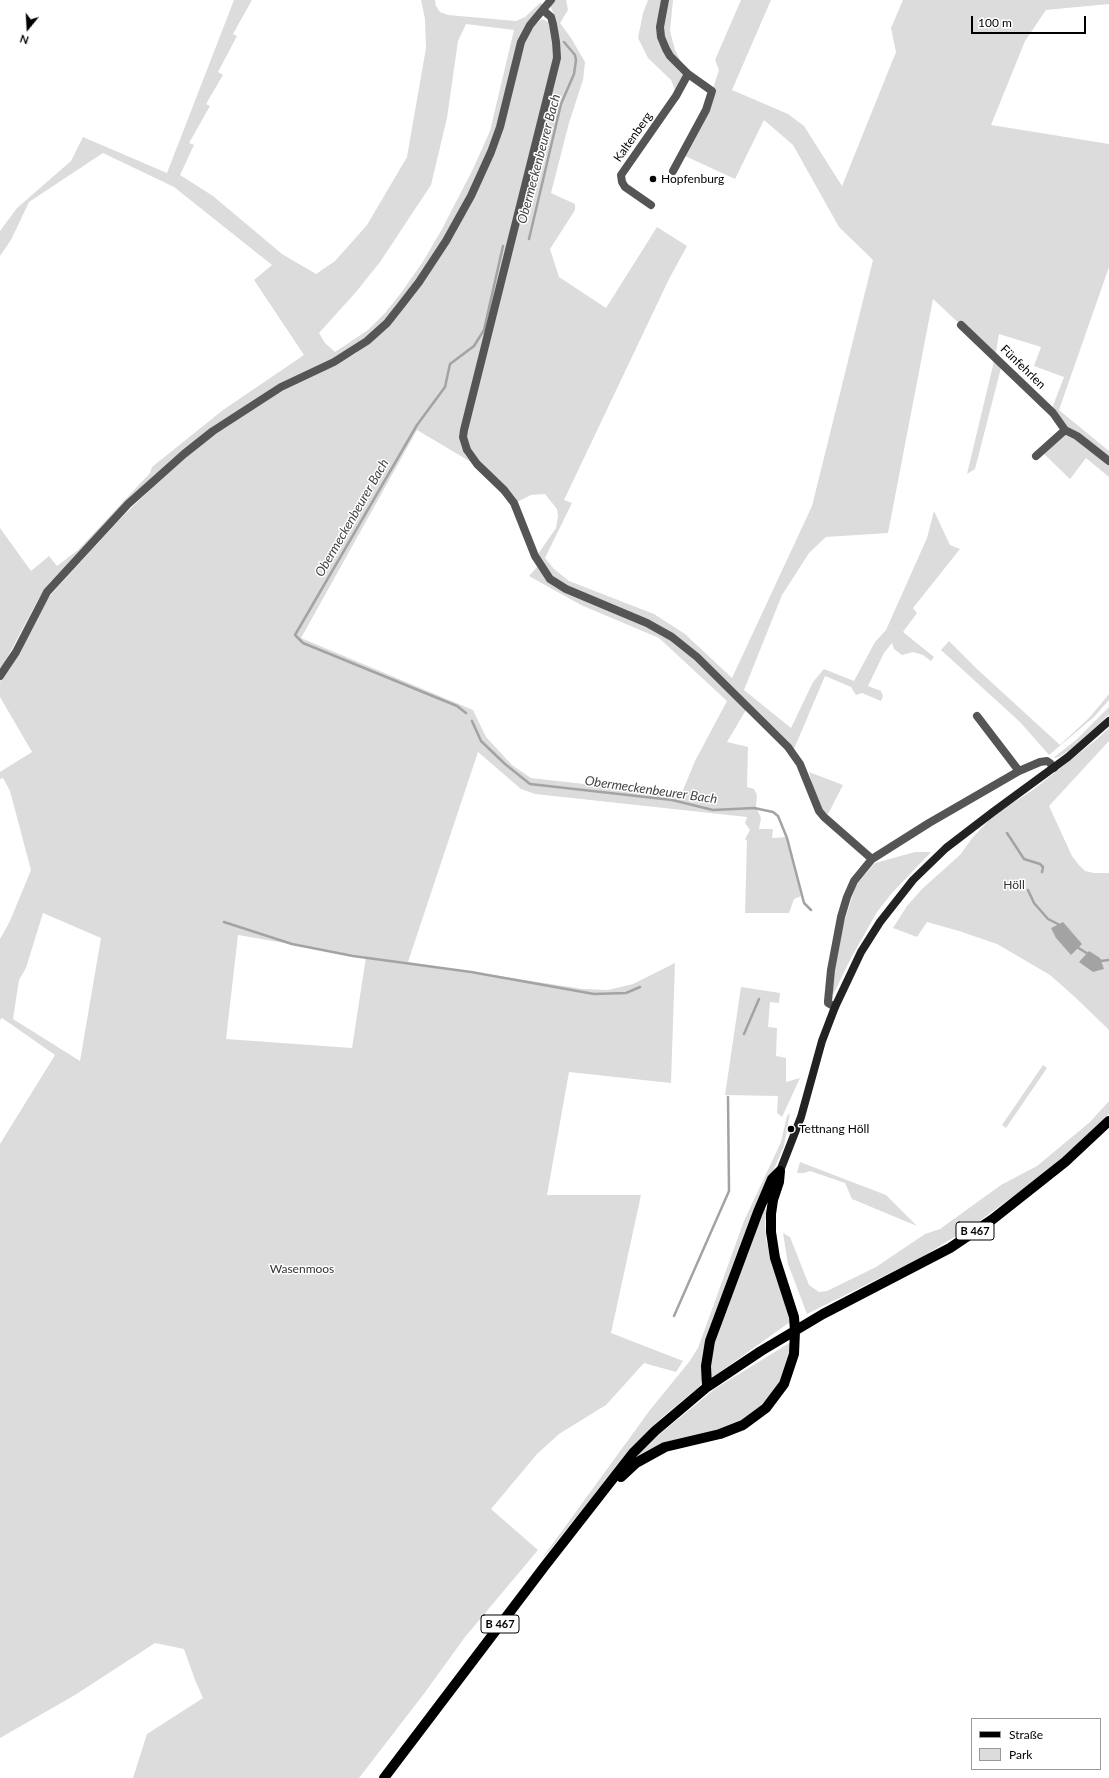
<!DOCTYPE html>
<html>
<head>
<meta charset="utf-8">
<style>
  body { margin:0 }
  #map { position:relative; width:1109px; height:1778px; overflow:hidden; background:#fff; font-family:Lato,sans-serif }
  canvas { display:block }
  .legend { position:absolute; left:971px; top:1718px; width:130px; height:52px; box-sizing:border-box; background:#fff; border:1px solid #999; margin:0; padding:5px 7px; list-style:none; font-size:12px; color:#000 }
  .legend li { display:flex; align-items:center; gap:8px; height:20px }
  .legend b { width:20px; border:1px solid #999 }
  .north { position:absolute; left:8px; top:8px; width:40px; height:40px; -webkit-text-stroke:3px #fff; paint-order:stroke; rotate:198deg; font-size:11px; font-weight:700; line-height:16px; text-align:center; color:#000 }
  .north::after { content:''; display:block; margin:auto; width:14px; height:18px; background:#000; clip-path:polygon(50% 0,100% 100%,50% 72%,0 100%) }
  .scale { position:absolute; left:971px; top:16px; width:115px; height:18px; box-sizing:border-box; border:2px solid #000; border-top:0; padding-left:5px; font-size:12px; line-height:14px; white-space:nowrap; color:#000; -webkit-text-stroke:3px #fff; paint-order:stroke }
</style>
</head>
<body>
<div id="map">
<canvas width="1109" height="1778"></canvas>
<ul class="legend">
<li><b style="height:5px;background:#000"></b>Straße</li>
<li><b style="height:11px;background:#dcdcdc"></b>Park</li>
</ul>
<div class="north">N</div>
<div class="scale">100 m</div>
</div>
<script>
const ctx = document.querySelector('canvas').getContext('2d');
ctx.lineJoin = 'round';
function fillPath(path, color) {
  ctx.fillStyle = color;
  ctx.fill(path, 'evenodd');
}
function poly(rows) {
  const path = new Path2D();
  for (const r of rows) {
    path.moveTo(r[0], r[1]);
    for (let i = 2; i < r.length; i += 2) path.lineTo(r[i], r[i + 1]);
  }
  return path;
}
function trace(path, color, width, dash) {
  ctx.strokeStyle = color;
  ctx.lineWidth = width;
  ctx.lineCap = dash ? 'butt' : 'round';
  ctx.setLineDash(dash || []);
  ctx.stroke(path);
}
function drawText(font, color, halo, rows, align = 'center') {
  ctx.font = font + ' Lato,sans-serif';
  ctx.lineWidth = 3;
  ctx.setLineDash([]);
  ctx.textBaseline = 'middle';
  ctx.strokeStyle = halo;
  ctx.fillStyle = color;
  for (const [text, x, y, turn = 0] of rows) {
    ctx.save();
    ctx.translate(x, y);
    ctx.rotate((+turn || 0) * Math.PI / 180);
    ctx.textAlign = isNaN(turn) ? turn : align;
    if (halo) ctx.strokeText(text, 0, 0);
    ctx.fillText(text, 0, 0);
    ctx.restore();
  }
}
const green = poly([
  [234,0,252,0,233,34,237,36,218,72,223,75,206,104,210,106,189,143,194,145,180,175,213,196,282,254,316,274,335,261,367,225,407,157,426,48,425,19,421,0,435,0,436,6,440,12,448,15,516,21,525,17,540,3,543,4,517,43,498,123,491,146,460,211,436,252,393,312,363,341,187,448,58,577,51,581,39,598,0,671,0,528,31,571,49,556,57,566,78,550,150,473,152,467,223,410,304,355,254,280,272,265,174,187,103,153,29,202,11,240,0,256,0,231,17,208,71,161,83,137,167,173],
  [466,24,514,30,490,131,473,169,441,231,422,263,401,293,385,313,368,330,335,352,325,343,319,333,356,292,380,262,431,185,447,118,458,41],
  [554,0,566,0,568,10,560,23,571,38,585,62,583,80,569,123,551,193,575,204,575,210,550,249,559,277,606,308,657,227,687,246,669,279,564,500,572,503,545,558,554,569,569,581,654,614,685,634,732,678,812,506,873,260,839,227,793,145,764,120,735,179,683,155,706,110,719,70,715,60,741,0,771,0,732,90,788,114,804,126,842,186,896,52,891,28,903,0,1109,0,1109,4,1046,10,1025,41,991,125,1109,144,1109,267,1059,410,1109,451,1109,477,1086,458,1070,479,1041,451,1065,430,1051,411,1064,377,1034,366,1041,347,999,334,995,357,1002,364,975,469,967,474,995,357,933,299,888,533,826,537,809,553,782,595,744,690,791,728,813,682,824,669,854,681,875,642,886,630,927,538,934,511,950,545,960,549,913,608,917,613,903,632,934,657,931,661,923,655,913,652,902,655,894,649,892,643,884,653,868,686,881,691,883,696,881,701,862,693,856,695,851,687,825,676,794,749,689,646,556,580,549,573,538,554,556,528,558,517,557,509,545,494,531,495,517,502,472,454,467,438,466,429,559,42,557,23,550,5],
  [648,0,663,0,658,32,687,76,675,90,671,80,648,58,638,38,643,13],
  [667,0,673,0,670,31,675,50,683,66,665,44,662,30],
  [542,19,550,23,552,37,553,59,459,436,465,455,471,462,417,430,301,638,473,710,486,737,512,765,531,778,681,795,695,761,727,701,659,638,581,605,529,576,537,567,549,583,558,589,624,616,664,635,687,653,746,710,727,742,748,747,747,787,754,789,757,795,756,807,761,818,759,829,773,829,772,838,787,837,801,896,794,899,789,913,745,913,747,841,745,839,750,830,745,823,747,817,535,794,521,789,478,752,408,962,583,989,608,990,633,984,675,963,671,1083,569,1072,547,1195,641,1195,611,1333,683,1361,676,1372,644,1363,606,1405,559,1434,537,1454,491,1509,538,1550,465,1637,423,1695,359,1778,133,1778,147,1734,203,1698,195,1680,184,1649,155,1643,75,1695,0,1738,0,1144,55,1055,2,1018,0,1020,0,939,10,921,31,870,10,791,3,778,0,779,0,772,32,752,0,697,0,682,9,670,45,601,120,519,166,474,219,429,293,384,355,354,386,329,475,195,519,55,532,27],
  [43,913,101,938,80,1061,13,1019,19,980,26,968],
  [238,935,366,957,352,1048,226,1039],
  [949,641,977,669,1060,745,1089,718,1109,694,1109,700,1094,717,1049,755,1020,722,941,650],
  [1109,707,1109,714,1099,724,1071,749,1059,757,1053,758,1076,740],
  [1109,728,1109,741,1049,806,1072,856,1079,865,1085,871,1094,873,1109,873,1109,1030,1076,998,1050,975,997,944,959,931,927,922,917,937,893,928,907,906,922,889,960,855,973,837,994,815,1033,790,1097,739],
  [809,772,843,785,827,816,823,812,816,798],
  [915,852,931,852,892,893,877,912,851,958,833,995,832,986,841,932,856,885,875,863],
  [741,987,780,993,779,1003,770,1002,768,1027,777,1028,776,1056,786,1058,786,1082,800,1078,782,1117,777,1113,778,1096,725,1095],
  [1043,1065,1047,1068,1006,1128,1002,1125],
  [1109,1101,1109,1114,1099,1124,1045,1173,974,1225,922,1257,807,1314,788,1264,783,1233,790,1237,809,1285,819,1292,827,1291,876,1267,925,1234,940,1229,1001,1185,1037,1166,1090,1122],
  [790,1113,784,1146,749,1226,700,1386,665,1415,633,1446,550,1550,543,1557,650,1410,689,1362,698,1348,744,1221,781,1142,787,1116],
  [800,1162,886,1195,917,1226,852,1199,845,1183,810,1171,804,1173,797,1173],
  [764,1209,767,1210,765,1223,766,1240,790,1322,710,1379,711,1349],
  [791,1342,789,1357,781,1381,762,1407,738,1424,639,1458,637,1456,661,1433,716,1388]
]);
const water = poly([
  [1063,922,1082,944,1071,955,1056,938,1051,928],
  [1089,951,1100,958,1104,969,1093,972,1079,962]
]);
const stream = poly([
  [529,239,561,104,574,74,576,60,575,55,564,42],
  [466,713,457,706,303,643,295,635,417,425,445,387,450,364,474,346,484,330,503,246],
  [472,721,481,741,505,764,530,784,672,800,713,810,754,808,773,812,778,816,787,838,804,903,811,910],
  [1007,833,1024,859,1040,864,1043,867,1042,872],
  [1028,890,1034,903,1048,919,1060,925],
  [224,922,292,944,353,956,471,972,594,994,626,993,640,987],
  [1077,947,1088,954],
  [1098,959,1101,961,1109,960],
  [744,1034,759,999],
  [674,1316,729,1191,728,1097]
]);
const minor = poly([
  [665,0,660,27,661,37,666,49,670,56,688,74,712,91,706,110,673,171],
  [543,10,551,17,553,24,556,42,557,58,464,430,463,437,467,450,477,464,504,490,514,503,535,556,550,579,566,589,647,623,672,637,697,657,788,747,800,764,819,811,824,817,872,859],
  [651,205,625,187,622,182,621,175,676,96,688,74],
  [961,325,1053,413,1065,430,1077,436,1109,461],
  [1036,456,1065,430],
  [0,676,16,652,47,592,128,504,184,454,213,431,281,387,334,362,367,341,387,323,402,304,419,282,446,241,471,196,491,152,500,127,521,42,530,25,551,0],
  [977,716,1019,771],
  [835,1007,828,1003,828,1001,831,970,841,917,847,897,854,881,872,859,929,823,1019,771,1040,762,1047,761,1050,763,1054,768]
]);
const secondary = poly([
  [780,1171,801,1117,822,1041,835,1007,861,952,880,922,913,880,946,848,993,812,1068,757,1109,721]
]);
const primary = poly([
  [707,1387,706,1366,710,1341,758,1212,772,1179,780,1171],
  [621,1477,636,1463,665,1447,720,1434,743,1425,766,1408,784,1384,794,1354,795,1331,794,1317,775,1258,771,1232,771,1214,773,1200,779,1182,780,1171],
  [384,1778,544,1567,633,1453,655,1431,707,1387,761,1351,823,1314,950,1248,993,1219,1065,1162,1109,1121]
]);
const markers = [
  [653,179,4,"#000"],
  [791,1129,4,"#000"]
];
const shields = [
  [975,1231,38],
  [500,1624,38]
];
const shieldNames = [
  ["B 467",975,1231],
  ["B 467",500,1624]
];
const streetNames = [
  ["Kaltenberg",633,137,-55],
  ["Fünfehrlen",1023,367,44]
];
const poiNames = [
  ["Hopfenburg",661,179],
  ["Tettnang Höll",799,1129]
];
const parkNames = [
  ["Höll",1014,885],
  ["Wasenmoos",302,1269]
];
const waterNames = [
  ["Obermeckenbeurer Bach",539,159,-75],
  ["Obermeckenbeurer Bach",352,518,-60],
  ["Obermeckenbeurer Bach",651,790,8]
];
fillPath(green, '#dcdcdc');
fillPath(water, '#a3a3a3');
trace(stream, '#a3a3a3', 2.5);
trace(minor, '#555', 8);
trace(secondary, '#222', 8);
trace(primary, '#000', 10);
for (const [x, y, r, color] of markers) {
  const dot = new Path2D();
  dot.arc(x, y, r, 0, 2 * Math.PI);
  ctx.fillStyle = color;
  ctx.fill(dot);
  trace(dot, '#fff', 1.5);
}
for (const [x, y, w] of shields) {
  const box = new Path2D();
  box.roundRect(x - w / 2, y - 9, w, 18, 3);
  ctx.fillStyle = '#fff';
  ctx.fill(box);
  trace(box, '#000', 1);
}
drawText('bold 11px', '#000', null, shieldNames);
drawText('12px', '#000', '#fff', streetNames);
drawText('12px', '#000', '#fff', poiNames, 'left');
drawText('12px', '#333', '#fff', parkNames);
drawText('italic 13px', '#444', '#fff', waterNames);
</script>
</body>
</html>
